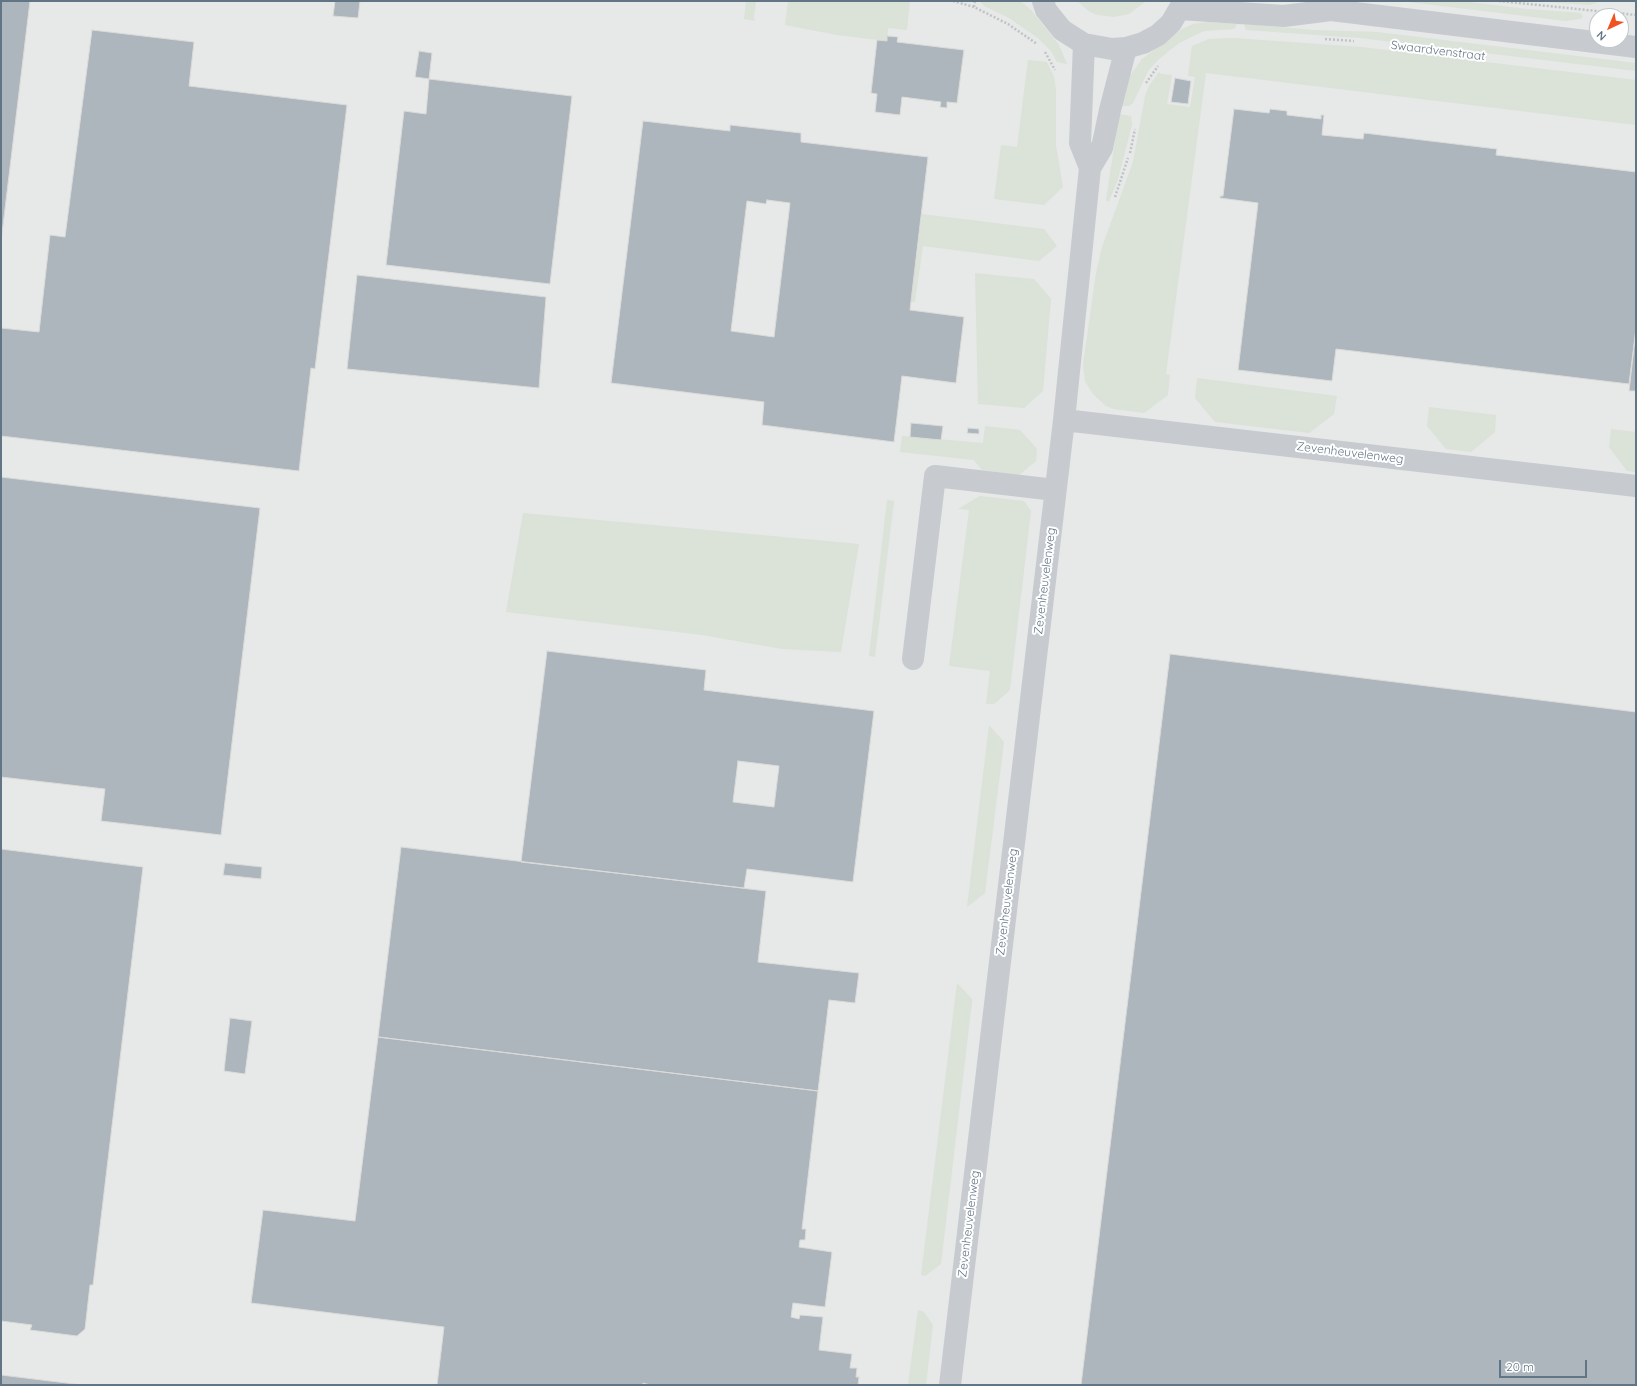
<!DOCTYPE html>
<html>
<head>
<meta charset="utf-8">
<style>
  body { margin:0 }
  #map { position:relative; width:1637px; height:1386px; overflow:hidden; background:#f9f9f7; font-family:Quicksand,sans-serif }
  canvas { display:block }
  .frame { position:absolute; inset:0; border:2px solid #627584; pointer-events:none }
  .north { position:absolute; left:1589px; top:8px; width:40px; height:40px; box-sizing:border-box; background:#fff; border:1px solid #c0c8ce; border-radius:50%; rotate:224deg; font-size:11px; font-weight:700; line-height:16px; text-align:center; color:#627584 }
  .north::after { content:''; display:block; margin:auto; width:14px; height:18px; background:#f05220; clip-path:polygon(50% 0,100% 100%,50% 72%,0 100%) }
  .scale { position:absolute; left:1499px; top:1360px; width:88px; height:18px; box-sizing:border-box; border:2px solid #627584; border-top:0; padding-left:5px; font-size:12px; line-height:14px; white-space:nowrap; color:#627584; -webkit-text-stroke:3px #fff; paint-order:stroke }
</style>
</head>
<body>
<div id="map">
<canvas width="1637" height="1386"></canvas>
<div class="frame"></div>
<div class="north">N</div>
<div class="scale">20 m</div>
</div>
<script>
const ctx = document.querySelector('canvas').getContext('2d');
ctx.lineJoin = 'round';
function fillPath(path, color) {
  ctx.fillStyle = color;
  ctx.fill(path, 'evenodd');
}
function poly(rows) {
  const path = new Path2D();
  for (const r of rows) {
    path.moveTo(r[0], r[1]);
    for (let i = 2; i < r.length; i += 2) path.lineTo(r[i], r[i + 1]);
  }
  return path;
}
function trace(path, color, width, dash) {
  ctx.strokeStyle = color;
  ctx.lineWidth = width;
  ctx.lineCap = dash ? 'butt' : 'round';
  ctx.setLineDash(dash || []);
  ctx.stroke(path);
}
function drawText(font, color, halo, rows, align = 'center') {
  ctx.font = font + ' Quicksand,sans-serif';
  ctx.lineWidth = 4;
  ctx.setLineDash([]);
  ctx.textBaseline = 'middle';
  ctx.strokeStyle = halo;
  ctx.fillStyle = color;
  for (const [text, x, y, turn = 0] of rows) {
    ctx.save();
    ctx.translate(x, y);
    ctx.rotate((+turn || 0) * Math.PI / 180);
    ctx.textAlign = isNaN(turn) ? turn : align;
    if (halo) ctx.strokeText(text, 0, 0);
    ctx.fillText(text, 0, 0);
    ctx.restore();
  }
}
const built = poly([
  [1,1,1636,1,1636,1385,1,1385],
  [1597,16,1621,16,1621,40,1597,40]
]);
const green = poly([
  [746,1,756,1,754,18,755,21,744,19],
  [788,1,910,1,907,30,888,28,887,41,837,35,785,25],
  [980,1,1020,1,1024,4,1031,10,1059,45,1067,64,1057,62,1051,51,1038,38,1009,18,984,6],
  [1077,1,1146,1,1129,14,1114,17,1098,15,1090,12],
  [1400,1,1460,1,1528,9,1581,13,1583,17,1580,19,1566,21],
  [1533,1,1601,1,1590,5],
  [1206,22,1237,24,1234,29,1204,31,1179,43,1159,59,1148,71,1133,103,1129,106,1120,106,1129,77,1142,59,1182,29,1193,24],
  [1244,24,1314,30,1377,32,1636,63,1636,71,1359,38,1246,30],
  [1234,38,1361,47,1636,80,1636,125,1206,73,1166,374,1170,375,1168,395,1144,413,1114,409,1106,406,1093,394,1085,381,1083,365,1096,273,1102,247,1133,162,1145,96,1149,86,1159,72,1161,74,1172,75,1167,104,1190,107,1195,77,1188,76,1192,46,1209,39],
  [1028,60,1047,62,1054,77,1056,90,1056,145,1063,187,1044,205,994,199,1001,145,1017,147],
  [1119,114,1131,116,1132,125,1118,179,1109,201,1107,202,1106,200],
  [922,214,1044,229,1057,246,1039,261,923,246,915,302,911,302],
  [975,273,1034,279,1051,299,1043,391,1024,408,978,404],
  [1197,378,1337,396,1334,414,1309,433,1215,422,1195,398],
  [1429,407,1496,415,1495,432,1471,452,1446,449,1427,426],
  [985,426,1020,430,1037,449,1036,461,1019,475,982,470,974,460,900,452,902,436,983,443],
  [1611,429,1636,432,1636,472,1627,471,1609,447],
  [980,496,1024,501,1031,511,1010,690,994,704,986,704,990,671,949,666,969,510,958,509],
  [887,500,894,501,875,657,869,656],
  [523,513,859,544,841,652,782,649,702,635,506,612],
  [989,725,1004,742,985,893,967,907],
  [957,983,972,999,972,1002,941,1264,925,1276,921,1275],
  [918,1310,924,1312,933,1325,926,1385,908,1385]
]);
const building = poly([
  [1,1,30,1,1,242,1,1],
  [335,1,360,1,358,18,333,16,335,1],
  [92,30,194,42,189,86,347,105,315,369,311,368,299,471,1,436,1,328,39,332,50,235,65,237,92,30],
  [887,36,898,37,897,42,964,50,957,103,947,102,947,108,940,107,941,102,902,97,900,115,875,112,877,94,871,93,877,40,887,41,887,36],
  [419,51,432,53,429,79,415,77,419,51],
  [1175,78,1191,81,1188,104,1171,102,1175,78],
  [429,79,572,96,550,284,386,265,404,111,426,114,429,79],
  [1234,109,1269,113,1270,109,1287,111,1287,115,1321,119,1321,115,1324,115,1322,135,1363,139,1364,133,1497,149,1496,155,1636,172,1636,329,1629,384,1336,349,1332,381,1238,370,1258,203,1220,198,1220,196,1223,196,1234,109],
  [643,121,730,131,730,125,801,133,801,142,928,157,910,310,964,317,956,383,902,376,894,442,762,425,764,402,611,383,643,121],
  [767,200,790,203,774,337,731,331,747,201,766,204,767,200],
  [357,275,546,297,539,388,347,369,357,275],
  [1636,329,1636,391,1629,391,1636,329],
  [911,423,943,426,941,440,910,437,911,423],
  [968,428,979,429,979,434,967,433,968,428],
  [1,477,260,508,221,835,101,821,105,789,1,777,1,477],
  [547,651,706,670,704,690,874,711,853,882,747,869,744,888,521,862,547,651],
  [738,761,779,766,774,807,733,802,738,761],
  [1170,654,1636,712,1636,1385,1081,1385,1170,654],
  [401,847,766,891,758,962,859,973,855,1003,829,1000,818,1091,378,1037,401,847],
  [1,849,143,867,93,1285,90,1285,85,1329,77,1336,30,1330,32,1325,1,1321,1,849],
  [225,863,262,867,261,879,223,875,225,863],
  [230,1018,252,1021,245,1074,224,1071,230,1018],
  [378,1037,818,1091,802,1229,806,1229,805,1240,800,1240,799,1247,832,1252,825,1307,793,1303,791,1317,799,1319,800,1315,823,1317,819,1350,852,1354,850,1368,857,1368,856,1377,859,1377,858,1385,650,1385,643,1383,643,1385,437,1385,444,1327,251,1303,263,1210,355,1221,378,1037],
  [1,1375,83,1385,1,1385,1,1375]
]);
const path = poly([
  [953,1,974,7],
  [975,1,974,7,1008,24,1037,44],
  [1499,1,1636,15],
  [1325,39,1354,41],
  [1045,52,1055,70],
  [1146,83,1158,66],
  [1130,153,1135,129],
  [1115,197,1128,158]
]);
const minor = poly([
  [1043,1,1046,10,1062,30,1084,44,1112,49,1126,48,1143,43,1158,35,1171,23,1184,1],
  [1180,9,1284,16,1331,10,1636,47],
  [1084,44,1080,143,1090,168],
  [1064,420,1636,486],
  [913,659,935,476,1055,490],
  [950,1385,1064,420,1090,168,1102,148,1110,110,1126,48]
]);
const streetNames = [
  ["Swaardvenstraat",1438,51,7],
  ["Zevenheuvelenweg",1350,453,7],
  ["Zevenheuvelenweg",1045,581,-83],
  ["Zevenheuvelenweg",1007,902,-83],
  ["Zevenheuvelenweg",969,1224,-83]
];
fillPath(built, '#e7e8e8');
fillPath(green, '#dbe2d8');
fillPath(building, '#adb6bc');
trace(building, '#dbdbd9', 1);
trace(path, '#c0c3c5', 2.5, [2, 2]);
trace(minor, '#c7cbcf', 22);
drawText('12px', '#627584', '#fff', streetNames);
</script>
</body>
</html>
